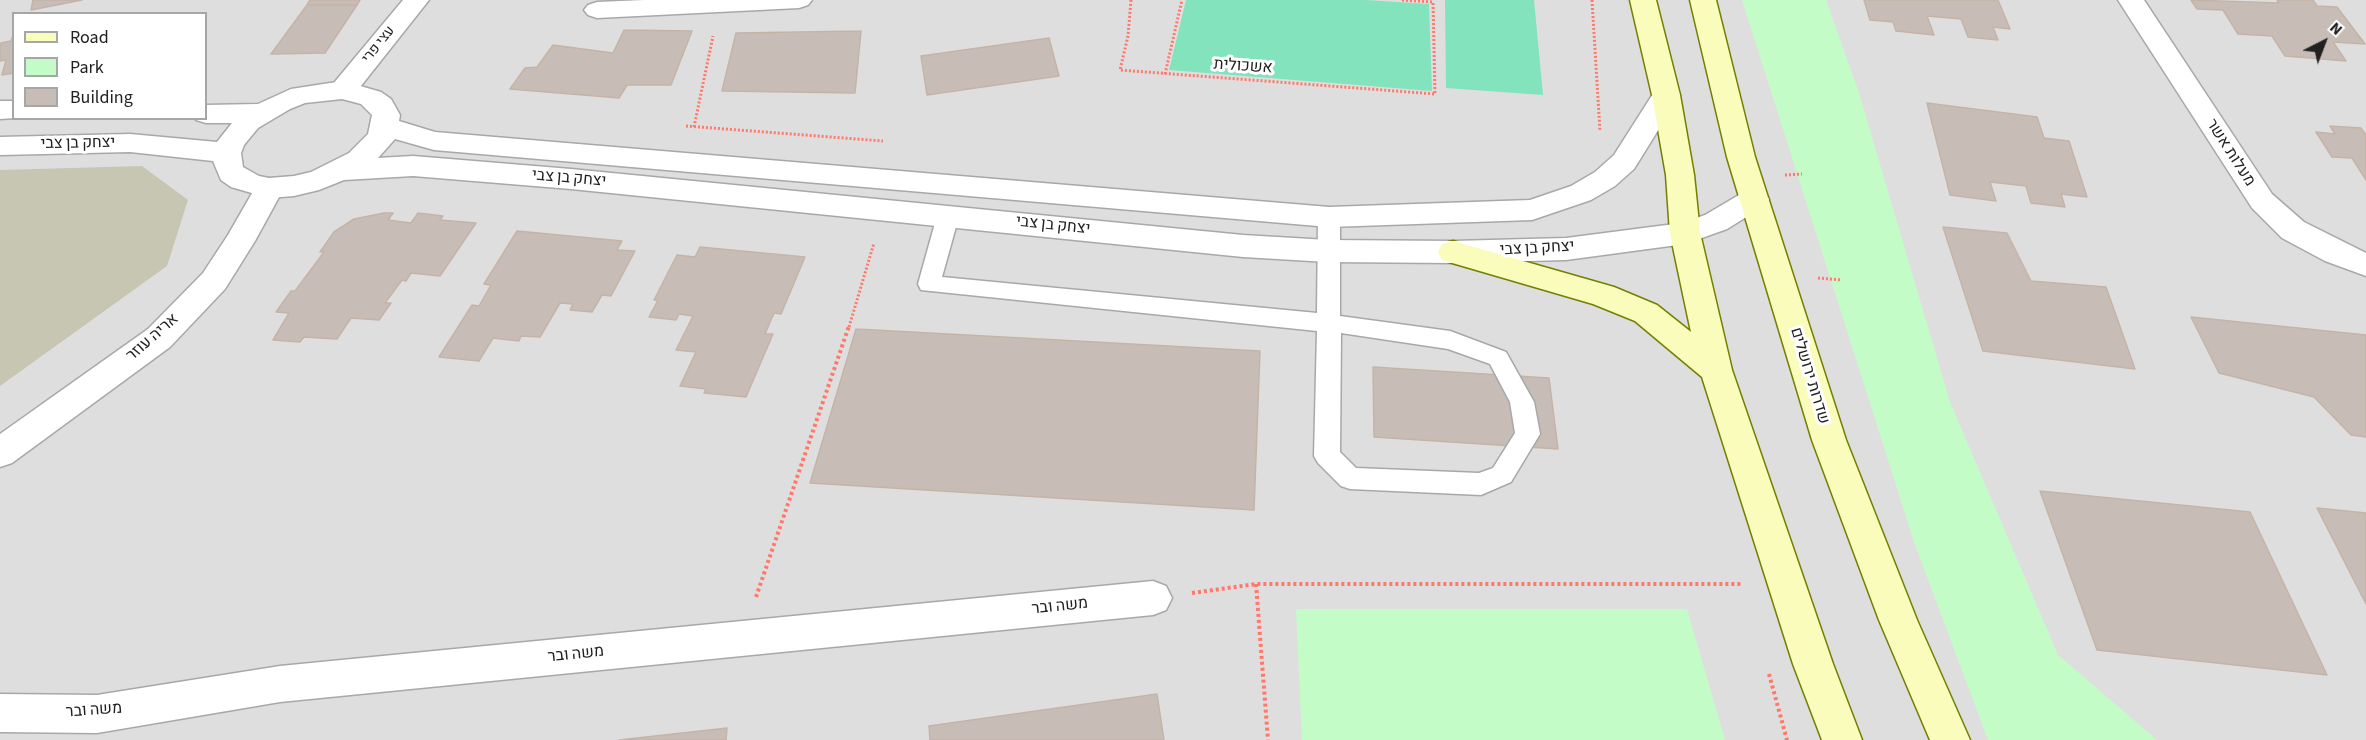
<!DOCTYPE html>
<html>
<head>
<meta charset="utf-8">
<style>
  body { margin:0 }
  #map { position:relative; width:2366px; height:740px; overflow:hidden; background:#f1eee7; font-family:"Source Sans 3",sans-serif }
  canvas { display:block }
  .legend { position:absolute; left:12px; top:12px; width:195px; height:108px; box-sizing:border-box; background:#fff; border:2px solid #a6a6a6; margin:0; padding:8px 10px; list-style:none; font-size:18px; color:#212121 }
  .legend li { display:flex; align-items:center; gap:12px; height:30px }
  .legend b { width:30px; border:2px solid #a6a6a6 }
  .north { position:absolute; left:2294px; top:12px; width:60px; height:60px; -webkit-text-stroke:4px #fff; paint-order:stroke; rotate:42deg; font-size:16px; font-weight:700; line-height:24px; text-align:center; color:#212121 }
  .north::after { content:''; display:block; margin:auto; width:21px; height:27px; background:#212121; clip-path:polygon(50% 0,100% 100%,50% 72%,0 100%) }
</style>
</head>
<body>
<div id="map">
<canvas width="2366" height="740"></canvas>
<ul class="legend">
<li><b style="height:8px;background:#f9fcba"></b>Road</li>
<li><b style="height:16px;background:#c4fcc8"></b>Park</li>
<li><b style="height:16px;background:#c7bdb6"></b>Building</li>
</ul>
<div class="north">N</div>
</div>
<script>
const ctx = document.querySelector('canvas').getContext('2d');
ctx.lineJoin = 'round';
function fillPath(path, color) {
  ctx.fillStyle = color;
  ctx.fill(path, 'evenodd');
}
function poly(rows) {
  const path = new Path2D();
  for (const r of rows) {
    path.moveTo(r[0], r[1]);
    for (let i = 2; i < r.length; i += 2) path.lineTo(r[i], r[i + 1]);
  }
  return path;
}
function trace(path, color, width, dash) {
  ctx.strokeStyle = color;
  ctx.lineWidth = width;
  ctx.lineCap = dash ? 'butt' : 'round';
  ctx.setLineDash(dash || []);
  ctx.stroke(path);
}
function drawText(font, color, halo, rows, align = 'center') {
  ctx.font = font + ' "Source Sans 3",Heebo,sans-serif';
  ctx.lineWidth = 6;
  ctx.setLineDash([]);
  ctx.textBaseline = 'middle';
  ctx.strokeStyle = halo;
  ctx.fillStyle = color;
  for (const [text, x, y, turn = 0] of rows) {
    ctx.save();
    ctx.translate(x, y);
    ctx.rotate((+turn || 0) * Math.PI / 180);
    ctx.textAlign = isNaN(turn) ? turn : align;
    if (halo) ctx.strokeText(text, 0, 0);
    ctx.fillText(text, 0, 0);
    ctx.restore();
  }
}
const residential = poly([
  [0,0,2366,0,2366,740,0,740],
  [14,14,206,14,206,118,14,118]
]);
const construction = poly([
  [142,166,188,200,167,266,0,386,0,170]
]);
const park = poly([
  [1742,0,1826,0,1859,93,1950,402,2058,655,2157,740,1988,740,1914,542],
  [1296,609,1687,609,1725,740,1302,740]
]);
const pitch = poly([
  [1186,0,1366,0,1429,4,1432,91,1169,70],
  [1445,0,1534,0,1543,95,1446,88]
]);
const building = poly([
  [33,0,82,0,31,10,33,0],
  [310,0,360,0,357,5,307,5,310,0],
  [1864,0,1998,0,2010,29,1993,27,1998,40,1968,37,1961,19,1927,16,1934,35,1896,31,1893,22,1870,20,1864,0],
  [2191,0,2279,3,2277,0,2313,0,2317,6,2337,7,2365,44,2333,42,2346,61,2285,56,2272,36,2238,34,2223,10,2197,9,2191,0],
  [307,5,357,5,325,53,271,54,307,5],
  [624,30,692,31,671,85,627,85,619,98,510,89,525,68,537,67,553,45,613,53,624,30],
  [861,31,855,93,722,91,736,33,861,31],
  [14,33,14,73,2,75,6,60,0,61,0,48,1,43,11,41,14,33],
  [1049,38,1059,76,927,95,921,56,1049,38],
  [1927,103,2037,117,2044,138,2069,141,2087,197,2061,194,2065,207,2031,203,2026,186,1990,182,1996,201,1950,195,1927,103],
  [2330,126,2361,128,2366,135,2366,180,2352,158,2332,157,2316,132,2335,134,2330,126],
  [384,213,393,213,388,220,411,223,418,213,443,216,440,220,476,223,440,276,411,273,406,281,402,280,385,303,391,303,379,320,351,318,337,339,304,337,300,342,273,340,289,313,276,312,291,291,295,291,324,252,320,252,334,232,354,219,384,213],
  [1943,227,2007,233,2031,281,2106,287,2135,369,1983,351,1943,227],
  [517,231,622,241,617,250,635,251,611,296,602,295,592,312,570,310,573,304,560,303,540,337,521,336,519,341,493,338,479,361,439,357,472,305,479,306,491,285,484,284,517,231],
  [700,247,805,257,781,314,774,313,765,334,773,334,746,397,704,393,706,389,680,386,696,352,676,350,693,316,679,314,676,320,649,317,658,300,654,300,677,255,695,257,700,247],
  [2191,317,2366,335,2366,437,2351,435,2314,397,2219,373,2191,317],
  [856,329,1260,351,1254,510,810,483,856,329],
  [1373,367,1549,378,1558,449,1374,437,1373,367],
  [2040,491,2250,512,2327,675,2097,650,2040,491],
  [2317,508,2366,513,2366,604,2317,508],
  [1157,694,1164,740,930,740,929,726,1157,694],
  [727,728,726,740,619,740,727,728]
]);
const pathFar1 = poly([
  [1131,0,1128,36,1120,70,1435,94,1433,2,1400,0],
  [1592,0,1600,131],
  [1165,74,1182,0],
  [686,126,883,141],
  [694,127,713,36],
  [1785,175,1802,174],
  [1818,278,1842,280],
  [849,327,874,243]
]);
const path = poly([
  [1256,584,1268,740],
  [1192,593,1256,584,1742,584],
  [756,597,849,326],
  [1769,674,1787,740]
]);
const service = poly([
  [948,208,956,211,959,216,942,277,1317,313,1318,217,1321,212,1329,209,1337,212,1340,217,1340,316,1450,331,1506,352,1534,402,1540,434,1511,482,1481,495,1350,489,1341,486,1318,463,1314,456,1317,331,921,290,918,284,937,216,940,211,948,208],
  [1341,333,1448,349,1490,364,1510,402,1515,433,1493,468,1479,473,1356,468,1340,452,1341,333]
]);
const minor = poly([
  [403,0,429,0,353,96,343,99,333,96,329,90,333,84,403,0],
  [644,0,812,0,808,5,799,8,597,18,588,15,584,10,588,5,597,2,644,0],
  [2118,0,2144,0,2272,194,2304,222,2366,253,2366,276,2325,261,2282,238,2252,208,2118,0],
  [269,178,279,181,284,188,255,241,225,289,170,347,12,463,0,467,0,434,148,329,203,273,228,235,259,181,269,178],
  [1153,581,1166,586,1172,598,1166,610,1153,615,280,702,97,733,0,732,0,694,97,695,280,666,1153,581]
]);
const tertiary = poly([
  [343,81,381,92,391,99,400,115,399,121,435,132,1329,207,1530,200,1571,186,1595,172,1614,155,1656,89,1666,86,1676,89,1680,95,1634,169,1615,186,1591,200,1532,220,1329,227,434,150,395,139,378,158,413,156,571,169,1243,235,1328,240,1453,241,1566,238,1682,223,1705,215,1744,192,1754,189,1764,192,1769,199,1764,206,1727,229,1685,244,1566,260,1453,263,1328,262,1243,257,571,189,413,176,344,180,319,190,294,196,269,198,231,187,221,180,213,161,130,152,0,155,0,137,130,134,217,142,232,123,206,123,196,120,195,118,206,118,206,105,258,104,291,89,343,81],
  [342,99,361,104,372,115,368,134,349,153,311,172,294,176,269,178,259,176,243,167,241,153,244,145,258,128,290,109,305,103,342,99],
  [0,101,14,101,14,118,16,118,0,119,0,101]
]);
const secondary = poly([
  [1630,0,1656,0,1680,95,1694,175,1700,233,1732,370,1833,664,1862,740,1822,740,1793,664,1702,377,1635,321,1593,304,1442,260,1438,252,1442,244,1453,241,1614,287,1657,305,1691,332,1670,233,1666,175,1652,95,1630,0],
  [1690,0,1716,0,1755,157,1846,440,1917,620,1970,740,1930,740,1879,620,1812,440,1727,157,1690,0]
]);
const farStreetnames = [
  ["עצי פרי",379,45,-51]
];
const streetNames = [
  ["אשכולית",1243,67,4],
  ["יצחק בן צבי",78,144,-1],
  ["מעלות אשר",2230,153,57],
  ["יצחק בן צבי",569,179,5],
  ["יצחק בן צבי",1053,226,6],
  ["יצחק בן צבי",1537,249,-3],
  ["אריה עוזר",153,338,-41],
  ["שדרות ירושלים",1809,376,73],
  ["משה ובר",1060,607,-6],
  ["משה ובר",576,655,-6],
  ["משה ובר",94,711,-4]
];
fillPath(residential, '#dfdede');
fillPath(construction, '#c7c6b2');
fillPath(park, '#c4fcc8');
fillPath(pitch, '#82e3bd');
fillPath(building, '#c7bdb6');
trace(building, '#c4b4a8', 1.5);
trace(service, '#a8a8a8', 3);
trace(minor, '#a8a8a8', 3);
trace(tertiary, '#a8a8a8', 3);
trace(secondary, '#727f00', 3);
trace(pathFar1, '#ff786a', 3, [2, 2]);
trace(path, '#ff786a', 4, [3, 3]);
fillPath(service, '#fff');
fillPath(minor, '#fff');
fillPath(tertiary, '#fff');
fillPath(secondary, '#f9fcba');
drawText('14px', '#212121', '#fff', farStreetnames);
drawText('16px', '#212121', '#fff', streetNames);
</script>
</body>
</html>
